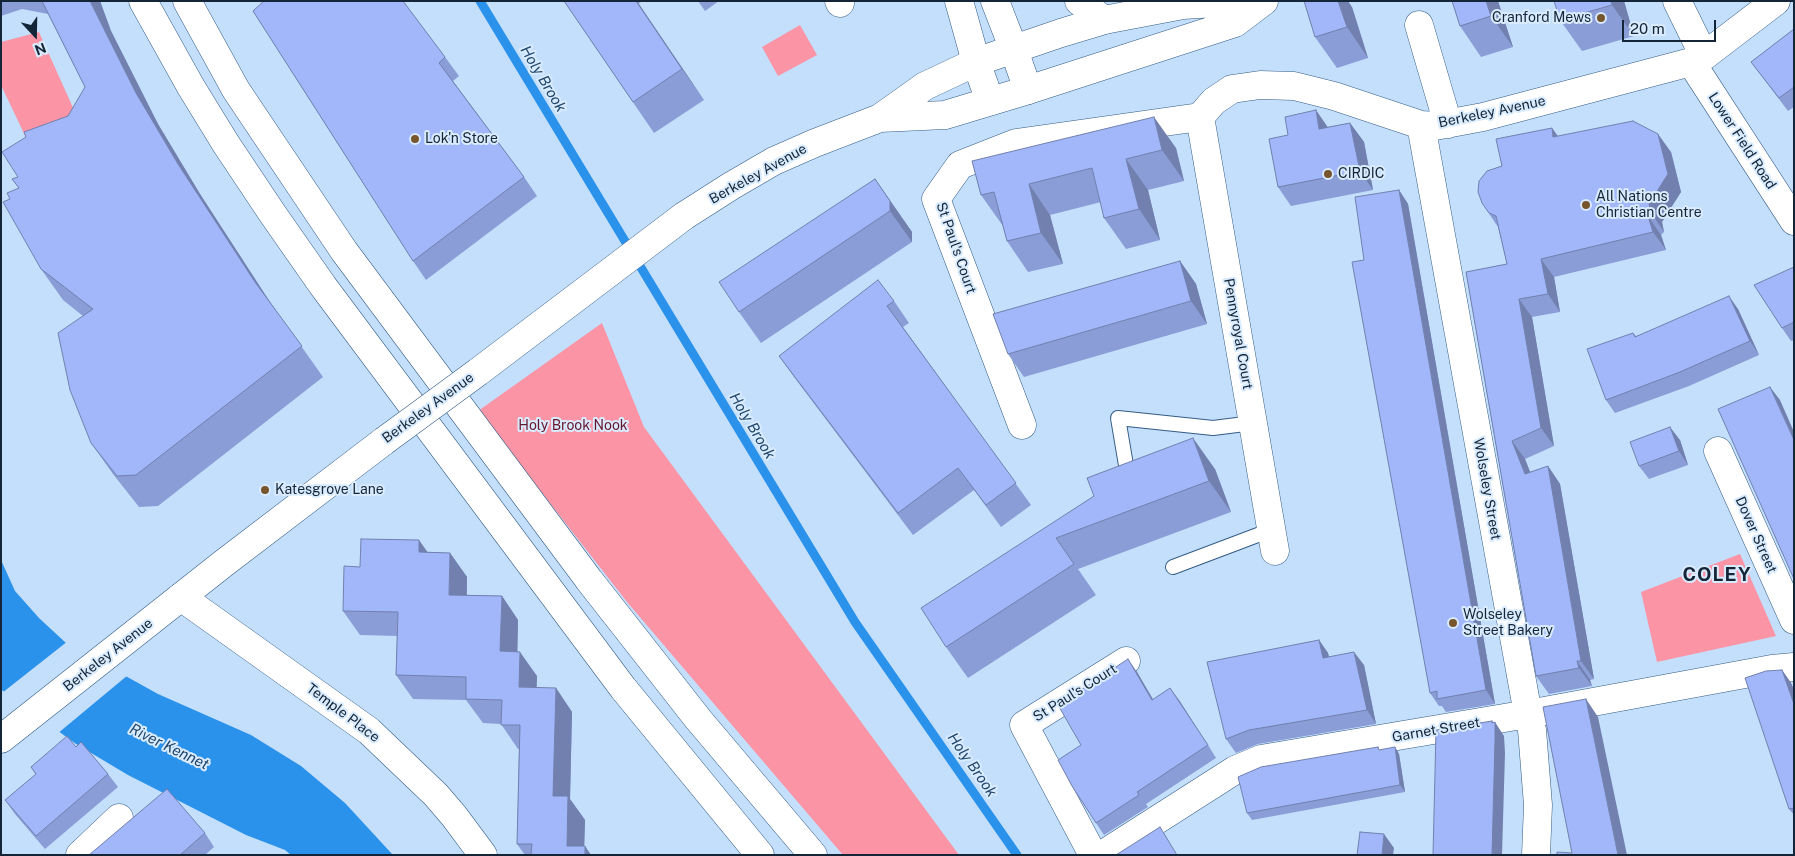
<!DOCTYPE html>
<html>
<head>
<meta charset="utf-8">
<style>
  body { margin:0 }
  #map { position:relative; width:1795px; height:856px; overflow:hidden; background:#c4dffc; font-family:"Public Sans",sans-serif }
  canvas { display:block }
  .frame { position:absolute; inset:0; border:2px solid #132536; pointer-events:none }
  .north { position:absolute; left:10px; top:10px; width:50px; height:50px; -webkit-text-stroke:4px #d9ebfe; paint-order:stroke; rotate:159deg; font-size:14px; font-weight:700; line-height:20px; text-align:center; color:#132536 }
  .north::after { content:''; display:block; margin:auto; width:18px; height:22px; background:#132536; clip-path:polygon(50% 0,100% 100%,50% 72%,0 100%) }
  .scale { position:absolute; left:1622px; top:20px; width:94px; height:22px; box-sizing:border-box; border:2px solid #132536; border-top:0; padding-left:6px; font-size:15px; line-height:18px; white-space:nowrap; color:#132536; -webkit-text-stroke:4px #d9ebfe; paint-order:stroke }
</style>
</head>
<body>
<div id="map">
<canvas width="1795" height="856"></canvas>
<div class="frame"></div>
<div class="north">N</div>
<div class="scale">20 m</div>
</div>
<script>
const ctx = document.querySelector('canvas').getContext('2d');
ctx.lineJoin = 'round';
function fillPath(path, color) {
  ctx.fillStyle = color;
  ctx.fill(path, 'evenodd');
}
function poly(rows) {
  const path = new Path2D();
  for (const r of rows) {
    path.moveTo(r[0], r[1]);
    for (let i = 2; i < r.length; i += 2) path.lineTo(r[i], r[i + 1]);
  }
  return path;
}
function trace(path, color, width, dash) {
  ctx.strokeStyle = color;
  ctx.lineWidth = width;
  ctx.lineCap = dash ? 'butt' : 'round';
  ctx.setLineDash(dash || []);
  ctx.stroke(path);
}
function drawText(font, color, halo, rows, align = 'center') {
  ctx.font = font + ' "Public Sans",sans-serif';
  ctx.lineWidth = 4;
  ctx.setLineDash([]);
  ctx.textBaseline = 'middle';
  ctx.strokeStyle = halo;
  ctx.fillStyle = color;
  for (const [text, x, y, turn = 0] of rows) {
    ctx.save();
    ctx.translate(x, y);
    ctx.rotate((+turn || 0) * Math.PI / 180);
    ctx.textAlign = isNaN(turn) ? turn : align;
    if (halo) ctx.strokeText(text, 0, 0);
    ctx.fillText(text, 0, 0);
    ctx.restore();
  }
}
const green = poly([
  [800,25,817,55,778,76,762,47],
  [39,32,79,121,28,142,1,85,1,42],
  [602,323,644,427,959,855,843,855,627,602,478,411],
  [1740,554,1776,636,1657,662,1641,592]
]);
const water = poly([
  [1,560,15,591,39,618,66,643,158,694,251,735,301,766,345,803,393,855,291,855,285,850,246,835,128,775,76,744,3,691,1,689]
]);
const pier = poly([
  [68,641,128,675,57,734,2,693]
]);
const stream = poly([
  [480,1,855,622,1017,855]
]);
const lane = poly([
  [1127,471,1118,418,1213,428,1253,423],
  [1173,567,1271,530]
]);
const street = poly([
  [839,1,840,3],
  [1677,1,1704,56],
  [1419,25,1448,124],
  [1691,62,1794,221],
  [1200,117,1214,101,1232,89,1260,85,1294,86,1334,96,1421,125,1435,126,1483,117,1691,62,1704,56,1776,1],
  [1200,117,1275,551],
  [1421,125,1528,714,1532,730,1538,805,1536,855],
  [1022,425,936,199,960,165,1016,143,1200,117],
  [1718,451,1794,620],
  [181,597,369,731,436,795,454,816,483,855],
  [80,855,119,818],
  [1093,855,1024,725,1126,661],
  [1102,855,1235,770,1261,759,1528,714,1772,669,1794,667]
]);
const secondary = poly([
  [959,1,976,62,990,101],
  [995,1,1014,50,1028,90],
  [1079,1,1104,20]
]);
const primary = poly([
  [880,118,945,115,1028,90,1235,23,1264,1],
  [478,372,684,216,731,186,774,161,815,143,880,118,925,86,976,62,1061,33,1104,20,1183,5,1248,1],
  [1,739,224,563,384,441]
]);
const highway = poly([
  [143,1,191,87,226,144,272,213,323,286,623,688,760,855],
  [187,1,236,90,344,251,589,580,698,719,813,855]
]);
const primaryBridge = poly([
  [384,441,478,372]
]);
const wall = poly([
  [1,1,100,1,111,31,158,124,200,194,270,302,323,377,158,506,139,507,113,474,91,443,83,316,63,300,41,269,10,199,19,188,12,179,18,177,68,116,85,87,48,14,22,9,1,16],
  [564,1,642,1,638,4,704,100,654,133],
  [698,1,719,1,705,11],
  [1452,1,1498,1,1513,47,1481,57,1460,26],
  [1624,1,1634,36,1582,51,1560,20],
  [1352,7,1368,58,1337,68,1315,37],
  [253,11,445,57,459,76,453,81,524,177,537,196,426,280,413,261],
  [1794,29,1794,107,1788,111,1751,62],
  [1350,123,1364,142,1373,190,1291,206,1278,187,1328,127],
  [1552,128,1558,136,1671,152,1681,192,1662,222,1664,232,1661,235,1666,250,1554,277,1560,312,1532,317,1554,446,1525,459,1530,472,1548,466,1560,484,1594,679,1590,680,1592,686,1549,694,1536,676,1466,272,1507,264,1498,227,1482,203,1502,166],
  [1176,148,1184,181,1148,190,1160,240,1126,249,1104,218,1101,202,1050,215,1063,264,1028,272,1007,241,1003,226,981,195,972,161],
  [875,179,912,232,912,242,761,343,739,312],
  [1399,190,1408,204,1495,704,1446,712,1442,706,1439,706,1430,693,1364,260],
  [1180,261,1196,284,1207,324,1024,377,1008,354],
  [1794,267,1794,340,1791,341,1782,328],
  [894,301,909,323,903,327,1031,505,1001,527,974,490,913,535,794,377,779,356],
  [1738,309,1759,355,1689,386,1615,413,1606,400,1633,333,1636,336],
  [1680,440,1688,465,1649,479,1639,466],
  [1215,469,1231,512,1078,569,1096,595,968,678,946,647,1094,496],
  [427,552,450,553,467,577,467,595,502,596,518,620,517,652,537,676,536,688,556,688,572,712,570,799,585,820,584,846,591,855,525,855,517,844,519,749,518,749,501,724,483,723,466,700,413,699,396,675,397,636,360,635,343,611,360,567],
  [1319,640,1328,653,1329,657,1364,665,1376,724,1258,744,1236,753,1226,739],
  [1782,670,1791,683,1794,690,1794,815,1789,809],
  [1137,672,1153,699,1179,700,1216,758,1146,804,1148,807,1104,835,1096,823,1081,745],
  [76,747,108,774,118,787,45,849,15,814,5,800,36,775,31,767],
  [1395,747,1399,754,1405,792,1252,820,1247,813,1380,750],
  [205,833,214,847,205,855,89,855]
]);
const shadedWall = poly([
  [90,1,100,1,111,31,158,124,200,194,277,313,255,282,178,164,136,93],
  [636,1,637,1,704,100,682,69],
  [1338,1,1348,1,1352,7,1368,58,1347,27],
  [1486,1,1498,1,1513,47,1491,16],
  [1611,1,1624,1,1634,36,1612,5],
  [1316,110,1329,129,1319,129],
  [1154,117,1176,148,1184,181,1162,150],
  [1350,123,1364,142,1373,190,1360,171],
  [1552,128,1564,146,1553,137],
  [1658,134,1671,152,1681,192,1662,222,1664,232,1652,214,1649,204],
  [1126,159,1148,190,1160,240,1139,209],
  [875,179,912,232,912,242,890,211],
  [1029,184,1050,215,1063,264,1041,233],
  [1399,190,1408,204,1495,704,1486,690],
  [1648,216,1661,235,1666,250,1653,232],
  [1541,259,1554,277,1560,312,1548,294],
  [1180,261,1196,284,1207,324,1191,301],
  [1729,296,1738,309,1759,355,1750,341],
  [1519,299,1532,317,1554,446,1541,428],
  [1770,387,1780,400,1794,432,1794,440],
  [1670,427,1680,440,1688,465,1679,451],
  [1193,438,1215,469,1231,512,1209,481],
  [1512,441,1525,459,1538,492,1525,474],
  [1548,466,1560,484,1594,679,1581,661],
  [419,540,436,564,419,552],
  [450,553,467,577,466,619,449,595],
  [502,596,518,620,517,675,500,651],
  [1319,640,1328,653,1332,671,1323,658],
  [520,652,537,676,536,711,519,687],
  [1354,652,1364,665,1376,724,1367,710],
  [1128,659,1137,672,1160,712,1152,700],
  [1577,661,1590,680,1592,686,1579,668],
  [1782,670,1791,683,1794,690,1794,704],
  [556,688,572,712,570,799,585,820,584,855,567,846,553,796],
  [1170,688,1179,700,1216,758,1208,745],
  [1586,699,1598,717,1627,855,1618,855],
  [1492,721,1495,726,1495,722,1504,736,1505,753,1502,855,1492,855],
  [1395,747,1399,754,1405,792,1400,785],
  [1384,834,1394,848,1393,855,1382,855],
  [585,846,591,855,585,855]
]);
const building = poly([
  [42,1,90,1,136,93,178,164,255,282,302,346,136,475,117,476,91,443,70,390,58,333,93,309,41,269,3,202,10,199,7,193,19,188,12,179,18,177,2,152,26,137,24,132,68,116,85,87,42,1],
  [264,1,403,1,445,57,439,63,524,177,413,261,253,11,264,1],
  [564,1,636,1,682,69,633,102,564,1],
  [1304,1,1338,1,1347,27,1315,37,1304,1],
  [1452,1,1486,1,1491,16,1460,26,1452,1],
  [1554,1,1611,1,1612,5,1560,20,1554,1],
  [1794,29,1794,87,1779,98,1751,62,1794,29],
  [1316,110,1319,129,1350,123,1360,171,1278,187,1269,139,1288,135,1285,117,1316,110],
  [1154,117,1162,150,1126,159,1139,209,1104,218,1092,168,1029,184,1041,233,1007,241,994,192,981,195,972,161,1154,117],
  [1633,121,1658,134,1668,174,1649,204,1652,214,1648,216,1653,232,1541,259,1548,294,1519,299,1541,428,1512,441,1525,474,1548,466,1581,661,1577,661,1579,668,1536,676,1466,272,1507,264,1496,216,1489,213,1482,203,1478,192,1479,181,1487,171,1502,166,1496,139,1552,128,1553,137,1633,121],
  [875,179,890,201,890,211,739,312,719,282,875,179],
  [1399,190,1486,690,1437,699,1437,691,1430,693,1352,262,1364,260,1355,197,1399,190],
  [1180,261,1191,301,1008,354,993,314,1180,261],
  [1794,267,1794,322,1782,328,1754,285,1794,267],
  [878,280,894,301,887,306,1016,483,986,505,958,468,898,513,779,356,878,280],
  [1729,296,1750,341,1680,372,1606,400,1587,349,1633,333,1635,337,1729,296],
  [1770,387,1794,440,1794,579,1718,409,1770,387],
  [1670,427,1679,451,1639,466,1630,442,1670,427],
  [1193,438,1209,481,1056,538,1074,564,946,647,921,608,1094,496,1087,478,1193,438],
  [361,539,419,540,419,552,450,553,449,595,502,596,500,651,520,652,519,687,556,688,553,796,568,796,567,846,585,846,585,855,531,855,532,844,517,844,520,725,501,725,502,700,466,699,466,677,396,675,398,612,343,611,344,566,360,567,361,539],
  [1319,640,1323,658,1354,652,1367,710,1249,730,1226,739,1207,662,1319,640],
  [1128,659,1152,700,1170,688,1208,745,1137,792,1139,795,1096,823,1072,786,1058,760,1081,745,1058,705,1128,659],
  [1782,670,1794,704,1794,808,1789,809,1745,678,1766,671,1782,670],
  [1586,699,1618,855,1557,855,1557,852,1572,853,1543,707,1586,699],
  [1492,721,1492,723,1495,722,1495,740,1492,855,1433,855,1436,730,1492,721],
  [67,736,76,747,81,742,108,774,36,836,5,800,36,774,31,767,67,736],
  [1378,747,1379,750,1395,747,1400,785,1247,813,1238,777,1261,767,1378,747],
  [167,789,205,833,180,855,89,855,167,789],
  [1160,827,1177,855,1116,855,1160,827],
  [1360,832,1384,834,1382,855,1357,855,1360,832]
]);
const markers = [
  [1601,18,5,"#77552d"],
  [415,139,5,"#77552d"],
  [1328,174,5,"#77552d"],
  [1586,205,5,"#77552d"],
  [265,490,5,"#77552d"],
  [1453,623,5,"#77552d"]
];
const poiNames = [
  ["Cranford Mews",1591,18,"right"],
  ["Lok'n Store",425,139],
  ["CIRDIC",1338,174],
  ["All Nations",1596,197],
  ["Christian Centre",1596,213],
  ["Katesgrove Lane",275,490],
  ["Wolseley",1463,615],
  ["Street Bakery",1463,631]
];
const streetNames = [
  ["Berkeley Avenue",1492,112,-12],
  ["Lower Field Road",1742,141,57],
  ["Berkeley Avenue",758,174,-29],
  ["St Paul's Court",956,248,71],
  ["Pennyroyal Court",1238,334,80],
  ["Berkeley Avenue",428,408,-36],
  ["Wolseley Street",1487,489,80],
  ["Dover Street",1756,535,66],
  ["Berkeley Avenue",108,655,-38],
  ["St Paul's Court",1075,693,-32],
  ["Temple Place",343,713,37],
  ["Garnet Street",1436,730,-10]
];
const parkNames = [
  ["Holy Brook Nook",573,426]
];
const waterNames = [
  ["Holy Brook",543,79,59],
  ["Holy Brook",752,426,59],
  ["River Kennet",169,747,26],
  ["Holy Brook",972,765,55]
];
const districtNames = [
  ["COLEY",1717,575]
];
fillPath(green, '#fb94a5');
fillPath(water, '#2b92ec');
fillPath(pier, '#c4dffc');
trace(stream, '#2b92ec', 9);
trace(lane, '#335c86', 16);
trace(street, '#335c86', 29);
trace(secondary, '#335c86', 29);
trace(primary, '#335c86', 29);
trace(highway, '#335c86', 29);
trace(lane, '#fff', 14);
trace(street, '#fff', 28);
trace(secondary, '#fff', 28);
trace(primary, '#fff', 28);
trace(highway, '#fff', 28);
trace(primaryBridge, '#335c86', 29, []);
trace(primaryBridge, '#fff', 28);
fillPath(wall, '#8a9dd6');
fillPath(shadedWall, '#7180ae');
fillPath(building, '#a1b7f9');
trace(building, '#7180ae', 1);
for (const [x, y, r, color] of markers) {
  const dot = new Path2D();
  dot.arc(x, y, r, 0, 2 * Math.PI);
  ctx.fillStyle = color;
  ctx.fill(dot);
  trace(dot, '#d9ebfe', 2);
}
drawText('14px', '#132536', '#d9ebfe', poiNames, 'left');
drawText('14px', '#132536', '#d9ebfe', streetNames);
drawText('14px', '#68162c', '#d9ebfe', parkNames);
drawText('italic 15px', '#20476c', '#d9ebfe', waterNames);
ctx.letterSpacing = '1px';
drawText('bold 19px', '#132536', '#d9ebfe', districtNames);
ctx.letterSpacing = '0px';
</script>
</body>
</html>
